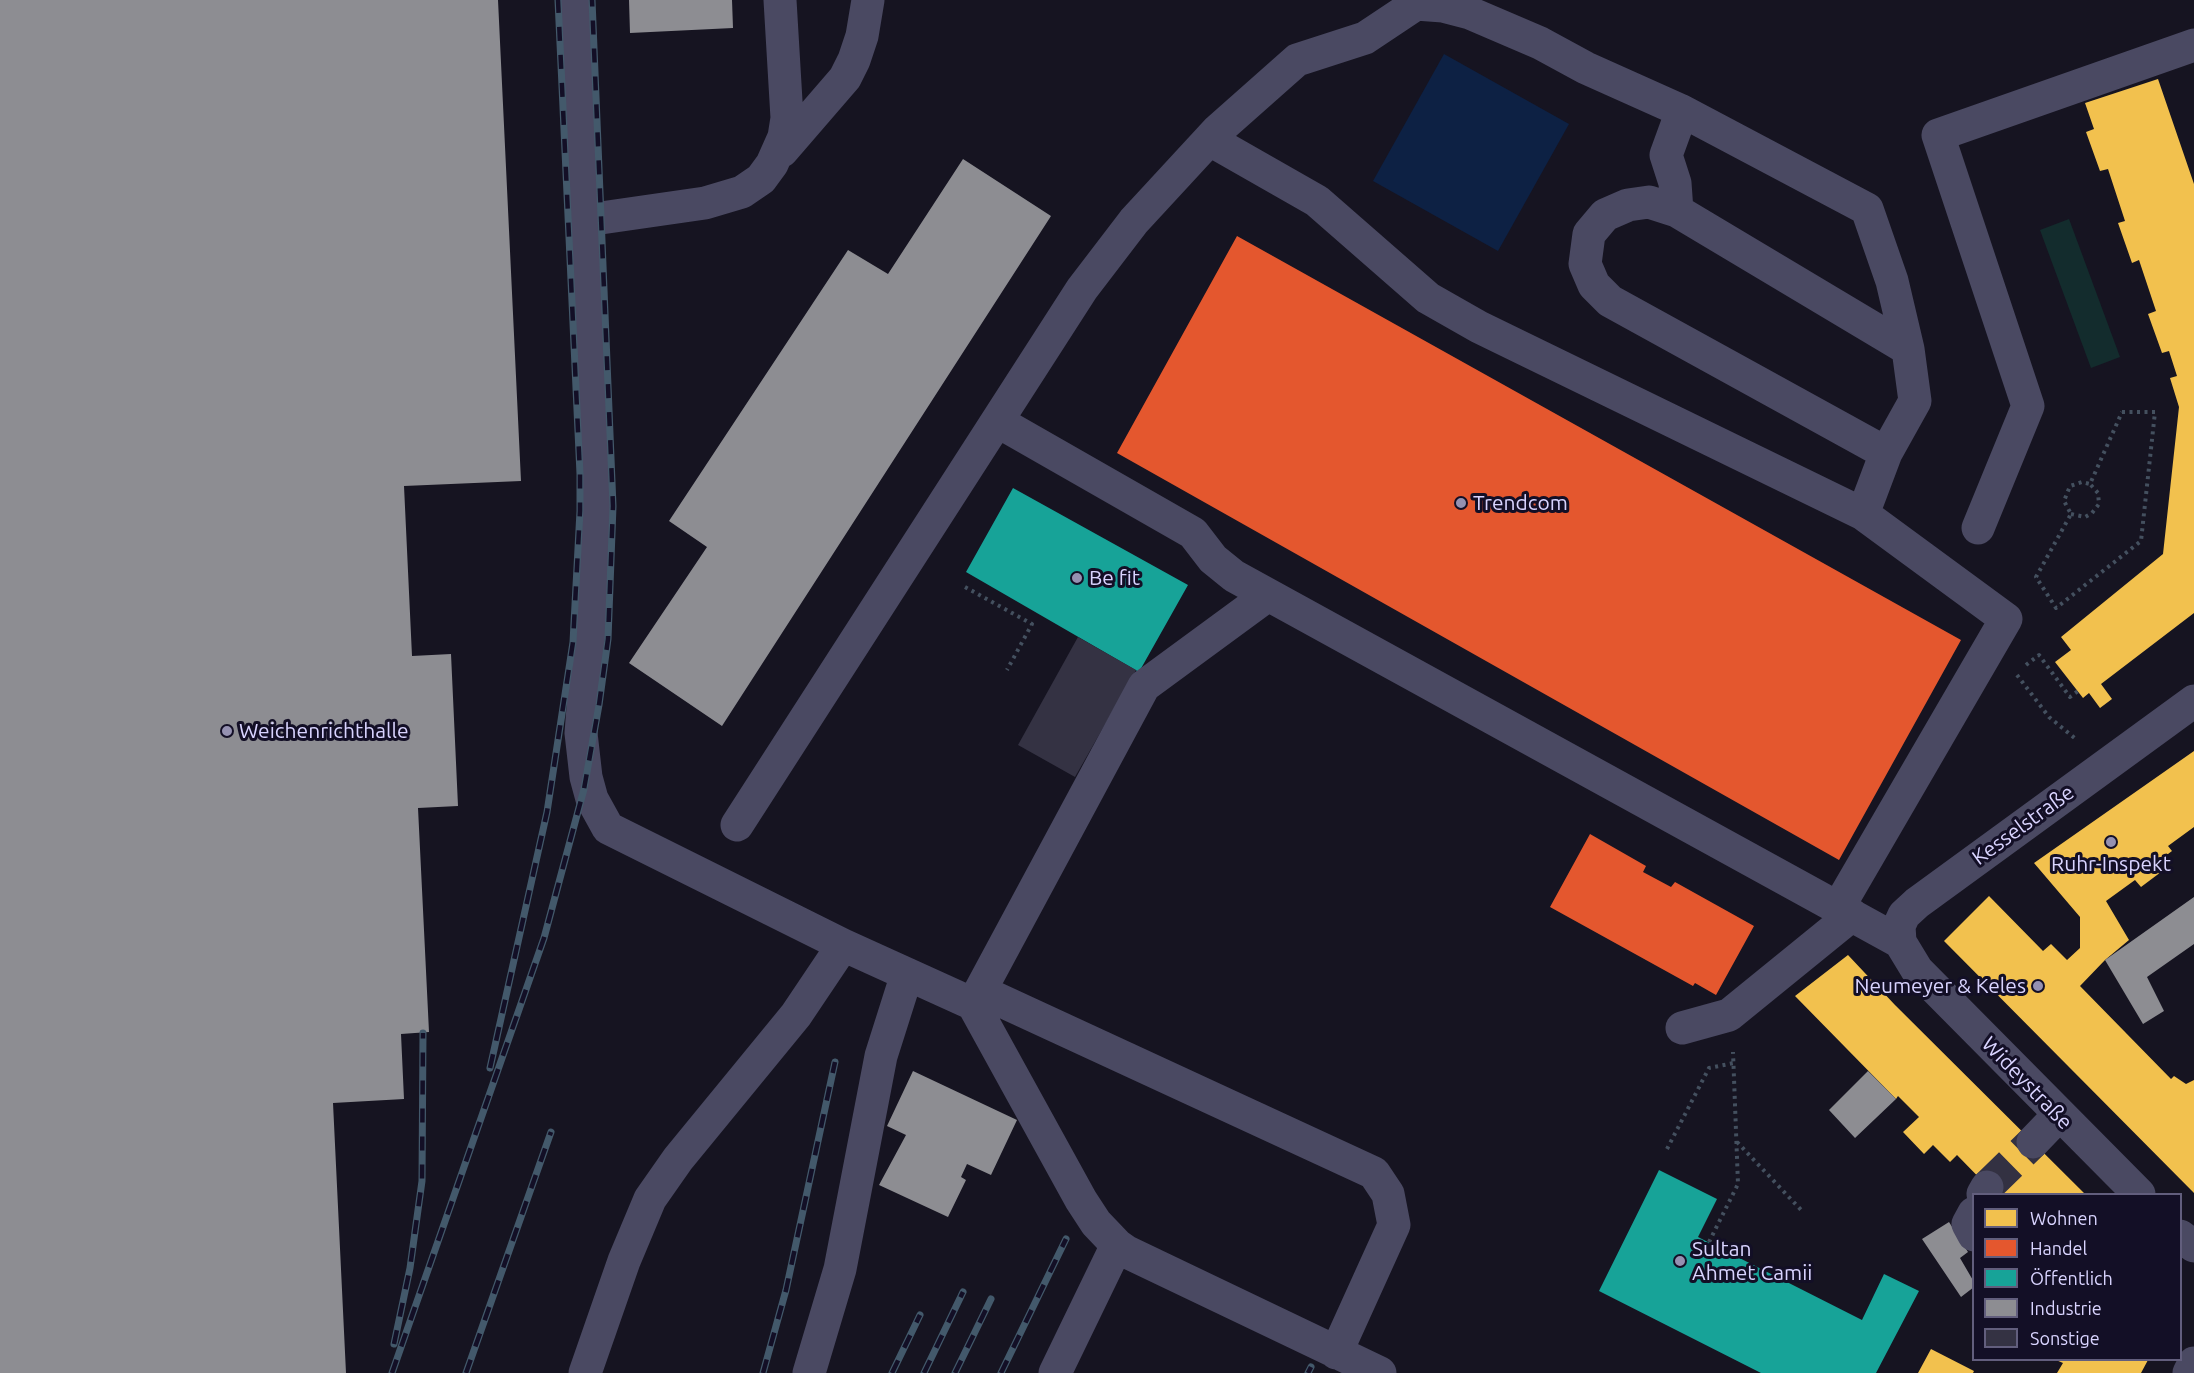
<!DOCTYPE html>
<html>
<head>
<meta charset="utf-8">
<style>
  body { margin:0 }
  #map { position:relative; width:2194px; height:1373px; overflow:hidden; background:#161421; font-family:Ubuntu,sans-serif }
  canvas { display:block }
  .legend { position:absolute; left:1972px; top:1193px; width:210px; height:168px; box-sizing:border-box; background:#130f26; border:2px solid #625e7d; margin:0; padding:8px 10px; list-style:none; font-size:18px; color:#d9d4ff }
  .legend li { display:flex; align-items:center; gap:12px; height:30px }
  .legend b { width:30px; border:2px solid #625e7d }
</style>
</head>
<body>
<div id="map">
<canvas width="2194" height="1373"></canvas>
<ul class="legend">
<li><b style="height:16px;background:#f2c14e"></b>Wohnen</li>
<li><b style="height:16px;background:#e4572e"></b>Handel</li>
<li><b style="height:16px;background:#17a398"></b>Öffentlich</li>
<li><b style="height:16px;background:#8d8d92"></b>Industrie</li>
<li><b style="height:16px;background:#343243"></b>Sonstige</li>
</ul>
</div>
<script>
const ctx = document.querySelector('canvas').getContext('2d');
ctx.lineJoin = 'round';
function fillPath(path, color) {
  ctx.fillStyle = color;
  ctx.fill(path, 'evenodd');
}
function poly(rows) {
  const path = new Path2D();
  for (const r of rows) {
    path.moveTo(r[0], r[1]);
    for (let i = 2; i < r.length; i += 2) path.lineTo(r[i], r[i + 1]);
  }
  return path;
}
function trace(path, color, width, dash) {
  ctx.strokeStyle = color;
  ctx.lineWidth = width;
  ctx.lineCap = dash ? 'butt' : 'round';
  ctx.setLineDash(dash || []);
  ctx.stroke(path);
}
function drawText(font, color, halo, rows, align = 'center') {
  ctx.font = font + ' Ubuntu,sans-serif';
  ctx.lineWidth = 6;
  ctx.setLineDash([]);
  ctx.textBaseline = 'middle';
  ctx.strokeStyle = halo;
  ctx.fillStyle = color;
  for (const [text, x, y, turn = 0] of rows) {
    ctx.save();
    ctx.translate(x, y);
    ctx.rotate((+turn || 0) * Math.PI / 180);
    ctx.textAlign = isNaN(turn) ? turn : align;
    if (halo) ctx.strokeText(text, 0, 0);
    ctx.fillText(text, 0, 0);
    ctx.restore();
  }
}
const green = poly([
  [2069,219,2120,357,2091,368,2040,230]
]);
const water = poly([
  [1444,54,1569,124,1498,251,1373,181]
]);
const homes = poly([
  [2158,79,2194,184,2194,613,2101,684,2112,699,2100,708,2089,693,2083,698,2055,662,2071,650,2061,637,2163,554,2179,407,2170,378,2177,376,2169,351,2162,353,2148,314,2156,311,2139,260,2132,263,2118,223,2125,221,2108,169,2100,171,2086,132,2094,129,2085,103],
  [2194,751,2194,827,2168,846,2172,851,2156,863,2161,872,2141,887,2135,880,2106,901,2129,940,2105,960,2080,986,2171,1079,2174,1076,2186,1084,2194,1080,2194,1193,1944,941,1989,896,2043,951,2051,944,2067,960,2080,948,2080,917,2034,863],
  [1848,955,1895,1005,2085,1194,1995,1194,1957,1155,1950,1162,1933,1145,1924,1154,1903,1132,1919,1117,1898,1096,1896,1099,1795,996],
  [1931,1349,1974,1371,1973,1373,1918,1373],
  [2056,1360,2148,1360,2141,1373,2057,1373,2063,1363]
]);
const shops = poly([
  [1237,236,1961,640,1839,860,1117,453],
  [1590,834,1646,866,1643,872,1671,887,1675,882,1754,926,1716,995,1695,983,1693,986,1550,907]
]);
const public = poly([
  [1013,488,1188,585,1139,672,966,572],
  [1659,1170,1717,1199,1698,1237,1862,1320,1884,1274,1919,1291,1876,1373,1761,1373,1599,1291]
]);
const industry = poly([
  [0,0,498,0,521,481,404,486,412,656,451,654,458,806,418,808,429,1032,401,1034,404,1099,333,1103,346,1373,0,1373],
  [629,0,732,0,733,28,630,33],
  [963,159,1051,216,722,726,629,663,707,547,669,521,848,250,888,274],
  [2194,897,2194,944,2147,977,2164,1011,2143,1024,2105,960],
  [913,1071,1017,1120,991,1175,967,1164,961,1177,966,1180,948,1217,879,1185,906,1135,887,1126],
  [1868,1071,1896,1099,1855,1138,1829,1110],
  [1949,1222,1968,1252,1960,1258,1974,1282,1974,1287,1961,1297,1922,1239]
]);
const building = poly([
  [1078,637,1136,670,1075,777,1018,745]
]);
const minorTunnel = poly([
  [1987,1187,2033,1142]
]);
const path = poly([
  [2122,412,2155,412,2141,541,2056,608,2036,577,2071,514,2064,501,2070,486,2082,482,2090,484,2122,412],
  [2071,514,2085,517,2092,513,2099,504,2098,493,2090,484],
  [965,587,1032,624,1007,670],
  [2026,665,2039,655,2070,697,2078,691],
  [2017,675,2049,717,2077,740],
  [1737,1142,1803,1212],
  [1667,1149,1709,1068,1734,1063],
  [1709,1242,1738,1184,1733,1052]
]);
const minor = poly([
  [575,0,595,408,598,517,581,733,586,777,592,799,608,828,843,945,973,1004,1144,686,1268,595],
  [1682,111,1867,209,1892,281,1908,349],
  [1210,140,1317,201,1428,298,1479,327,1863,514],
  [782,151,845,78,854,60,862,36,868,0],
  [587,220,705,203,742,192,761,179,772,164,784,137,787,118,780,0],
  [997,421,1193,533,1213,559,1234,576,1900,942],
  [1978,528,2028,406,1938,135,2194,45],
  [737,825,1082,289,1134,221,1218,130,1297,60,1365,38,1416,4,1443,6,1470,13,1540,43,1586,68,1682,111,1666,155,1675,183,1677,211],
  [1838,908,2006,619,1863,514,1886,453,1915,401,1908,349,1677,211,1649,202,1628,205,1605,215,1589,234,1585,264,1594,285,1610,301,1886,453],
  [980,991,1374,1173,1388,1194,1394,1225,1336,1353],
  [973,1004,1081,1200,1096,1223,1117,1245,1127,1252,1380,1373],
  [1682,1028,1729,1015,1852,915],
  [2033,1142,2058,1116],
  [1983,1194,1987,1187],
  [2139,1194,1917,970,1900,942,1899,926,1904,915,1917,903,2194,701],
  [1974,1213,1968,1224,1974,1235],
  [2180,1236,2194,1246],
  [585,1373,624,1261,650,1199,678,1159,796,1015,843,945],
  [809,1373,840,1269,881,1056,907,974],
  [1055,1373,1117,1245],
  [2189,1373,2194,1363]
]);
const rail = poly([
  [490,1068,547,812,573,642,580,511,580,474,558,0],
  [394,1344,410,1268,422,1181,423,1033],
  [392,1373,544,938,584,789,599,705,608,639,613,506,592,0],
  [466,1373,551,1132],
  [763,1373,786,1290,835,1062],
  [892,1373,920,1315],
  [924,1373,963,1292],
  [955,1373,991,1299],
  [1001,1373,1066,1239],
  [1308,1373,1311,1367]
]);
const markers = [
  [1461,503,6,"#9591b1"],
  [1077,578,6,"#9591b1"],
  [227,731,6,"#9591b1"],
  [2111,842,6,"#9591b1"],
  [2038,986,6,"#9591b1"],
  [1680,1261,6,"#9591b1"]
];
const poiNames = [
  ["Trendcom",1473,503],
  ["Be fit",1089,578],
  ["Weichenrichthalle",239,731],
  ["Ruhr-Inspekt",2111,864,"center"],
  ["Neumeyer & Keles",2026,986,"right"],
  ["Sultan",1692,1249],
  ["Ahmet Camii",1692,1273]
];
const streetNames = [
  ["Kesselstraße",2023,825,-36],
  ["Wideystraße",2027,1083,46]
];
fillPath(green, '#132c2d');
fillPath(water, '#0d2144');
fillPath(homes, '#f2c14e');
fillPath(shops, '#e4572e');
fillPath(public, '#17a398');
fillPath(industry, '#8d8d92');
fillPath(building, '#343243');
trace(minorTunnel, '#333142', 33, [33, 16]);
trace(path, '#44505f', 4, [3, 4.5]);
trace(minor, '#4a4962', 33);
trace(rail, '#43596b', 7);
trace(rail, '#130f26', 4.5, [14]);
for (const [x, y, r, color] of markers) {
  const dot = new Path2D();
  dot.arc(x, y, r, 0, 2 * Math.PI);
  ctx.fillStyle = color;
  ctx.fill(dot);
  trace(dot, '#130f26', 2);
}
drawText('21px', '#d9d4ff', '#130f26', poiNames, 'left');
drawText('21px', '#d9d4ff', '#130f26', streetNames);
</script>
</body>
</html>
